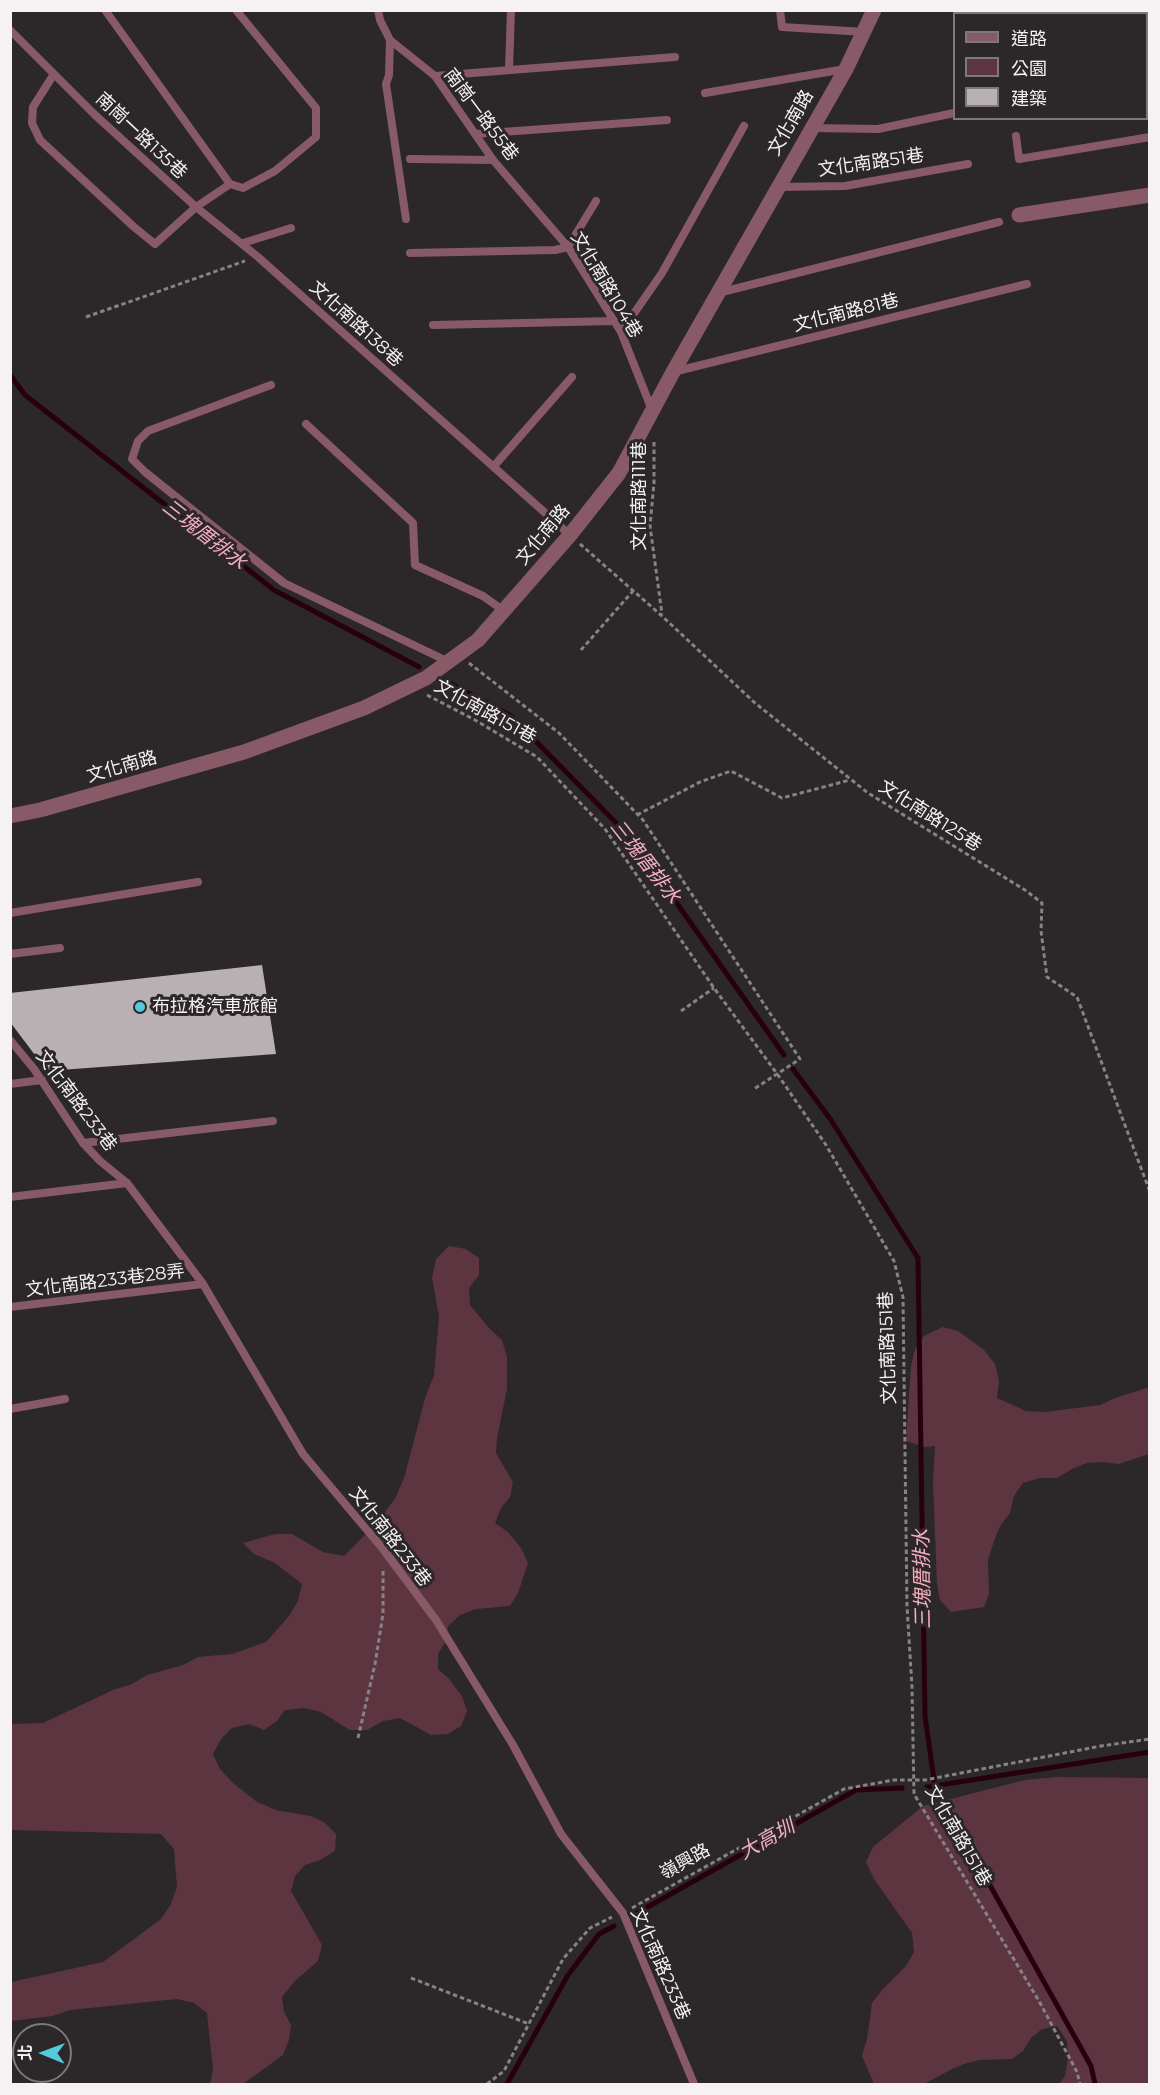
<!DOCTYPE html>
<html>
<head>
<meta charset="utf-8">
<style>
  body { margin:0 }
  #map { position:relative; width:1160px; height:2095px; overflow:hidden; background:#2c2728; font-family:Montserrat,"Noto Sans TC",sans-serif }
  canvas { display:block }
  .frame { position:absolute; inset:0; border:12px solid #f6f2f3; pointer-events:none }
  .legend { position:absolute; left:953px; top:12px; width:195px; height:108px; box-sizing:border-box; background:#2c2728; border:2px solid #7d7879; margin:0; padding:8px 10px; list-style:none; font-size:18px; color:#f6f2f3 }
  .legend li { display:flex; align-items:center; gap:12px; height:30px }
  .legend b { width:30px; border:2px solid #7d7879 }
  .north { position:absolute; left:12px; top:2023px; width:60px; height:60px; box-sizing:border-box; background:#2c2728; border:2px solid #7d7879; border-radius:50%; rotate:271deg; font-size:16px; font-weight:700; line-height:24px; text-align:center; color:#f6f2f3 }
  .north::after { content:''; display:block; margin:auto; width:21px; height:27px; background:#55cadf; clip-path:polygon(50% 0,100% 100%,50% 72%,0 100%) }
</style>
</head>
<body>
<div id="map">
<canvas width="1160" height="2095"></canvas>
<div class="frame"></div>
<ul class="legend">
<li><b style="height:8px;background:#885a67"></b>道路</li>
<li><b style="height:16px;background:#5d3541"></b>公園</li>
<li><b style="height:16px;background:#b8b0b2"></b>建築</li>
</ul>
<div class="north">北</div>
</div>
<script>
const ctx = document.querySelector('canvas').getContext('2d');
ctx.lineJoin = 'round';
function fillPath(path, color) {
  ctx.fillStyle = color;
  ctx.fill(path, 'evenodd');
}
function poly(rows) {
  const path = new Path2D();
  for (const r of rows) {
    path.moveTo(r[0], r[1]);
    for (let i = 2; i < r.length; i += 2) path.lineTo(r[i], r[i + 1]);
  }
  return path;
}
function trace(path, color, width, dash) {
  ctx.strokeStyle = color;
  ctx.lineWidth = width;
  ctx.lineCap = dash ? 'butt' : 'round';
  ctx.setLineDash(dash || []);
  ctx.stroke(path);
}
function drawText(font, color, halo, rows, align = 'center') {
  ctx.font = font + ' Montserrat,"Noto Sans TC",sans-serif';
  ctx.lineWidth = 6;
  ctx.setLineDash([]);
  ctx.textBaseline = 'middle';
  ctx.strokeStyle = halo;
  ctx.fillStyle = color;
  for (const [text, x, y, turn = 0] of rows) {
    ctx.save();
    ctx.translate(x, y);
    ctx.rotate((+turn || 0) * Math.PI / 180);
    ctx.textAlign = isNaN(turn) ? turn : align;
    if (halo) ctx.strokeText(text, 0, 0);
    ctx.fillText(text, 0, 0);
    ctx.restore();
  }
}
const green = poly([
  [449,1246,466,1249,479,1258,479,1275,469,1288,470,1305,489,1328,502,1340,507,1357,507,1389,497,1438,496,1453,513,1482,510,1497,501,1508,495,1523,508,1532,521,1548,528,1563,518,1593,510,1606,476,1609,460,1615,448,1626,446,1641,438,1654,438,1669,449,1679,462,1696,467,1711,461,1726,448,1734,431,1735,400,1718,383,1721,367,1730,350,1730,321,1712,304,1708,285,1710,277,1721,264,1730,249,1724,232,1728,221,1739,213,1754,220,1769,233,1783,257,1802,276,1810,310,1816,324,1822,336,1834,335,1851,320,1860,305,1865,295,1876,291,1891,322,1945,318,1961,294,1982,282,1997,284,2012,291,2025,289,2040,283,2055,243,2084,210,2084,213,2069,207,2013,194,2003,177,1999,70,2010,53,2016,11,2021,11,1982,103,1962,161,1919,171,1904,177,1887,174,1849,161,1834,11,1830,11,1724,43,1723,113,1690,132,1684,147,1675,183,1665,198,1657,232,1654,266,1642,289,1616,298,1601,302,1584,275,1563,254,1554,243,1543,275,1534,292,1534,323,1552,344,1556,376,1524,396,1497,404,1478,426,1395,434,1376,439,1316,432,1278,436,1259],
  [943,1327,958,1331,984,1350,995,1364,999,1381,997,1398,1026,1411,1045,1412,1100,1405,1115,1398,1150,1387,1149,1454,1119,1464,1102,1462,1087,1463,1072,1469,1057,1478,1040,1478,1023,1483,1014,1496,1010,1513,1000,1526,994,1541,988,1560,989,1594,984,1607,951,1612,940,1600,937,1584,933,1483,935,1446,925,1447,906,1441,911,1366,915,1349,924,1336],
  [1058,1777,1149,1778,1149,2084,1059,2084,1065,2076,1068,2059,1067,2041,1057,2026,1042,2029,1031,2038,1023,2051,1012,2059,980,2060,967,2063,952,2069,924,2084,874,2084,862,2056,867,2039,872,2003,882,1990,906,1966,914,1952,912,1933,874,1879,866,1862,873,1847,923,1806,1025,1780]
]);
const stream = poly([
  [10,375,25,395,274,590,419,667],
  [444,680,511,716,630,837,784,1055],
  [793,1069,831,1120,918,1258,925,1716,935,1787,1091,2066,1095,2084],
  [927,1787,1150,1752],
  [637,1913,856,1790,902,1788],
  [507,2084,568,1975,599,1934,614,1926]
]);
const building = poly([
  [262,965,276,1054,47,1071,10,1022,10,993]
]);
const path = poly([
  [86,317,245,261],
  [654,442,654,483,650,526,662,614],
  [580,544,662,616,755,703,868,793,1025,890,1042,903,1041,931,1047,977,1077,997,1150,1192],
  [581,650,633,591],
  [469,663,559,733,643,820,800,1059,754,1089],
  [427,695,475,720,537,757,605,829,714,988,778,1075,826,1145,894,1261,903,1297,907,1606,912,1687,914,1794,1039,2001,1077,2072,1080,2084],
  [637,815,700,782,731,771,782,798,850,780],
  [681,1011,714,988],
  [358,1738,375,1664,383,1614,383,1569],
  [632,1908,844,1789,894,1780,925,1780,1101,1746,1150,1739],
  [411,1978,529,2024],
  [487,2084,504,2071,563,1959,590,1928,612,1917]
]);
const lane = poly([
  [105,10,230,184],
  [378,10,380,20,390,40,435,76,493,160,568,247,621,332,652,410],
  [780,10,782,27,865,32],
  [1135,10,1136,14],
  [1040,14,1040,10],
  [10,30,94,114,196,207,258,257,570,535],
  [1146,36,1150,42],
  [390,40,389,75,386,84,406,219],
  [509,70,511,10],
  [54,74,33,107,32,123,40,140,134,227,155,244,196,207,230,184,243,188,275,171,316,137,316,108,236,10],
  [435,76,675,57],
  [705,93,845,69],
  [811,128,878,129,954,113],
  [475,134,667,120],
  [1016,136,1019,159,1150,137],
  [410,159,493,160],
  [779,187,845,186,968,164],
  [243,243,291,228],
  [410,253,555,250,568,247,596,201],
  [718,293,999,222],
  [433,325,614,321],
  [621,332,662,273,744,126],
  [673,372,1027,284],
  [271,385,148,431,138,441,132,459,145,472,284,583,447,661],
  [306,424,413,523,415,565,483,596,504,611],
  [494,466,572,377],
  [10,913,198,882],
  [10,954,60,948],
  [10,1040,34,1069,83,1143,100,1161,127,1183,203,1284,303,1454,383,1549,436,1620,513,1745,561,1834,623,1913,694,2084],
  [10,1084,42,1080],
  [83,1143,273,1121],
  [10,1197,127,1183],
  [10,1307,203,1284],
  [10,1409,65,1399]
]);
const street = poly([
  [1019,215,1150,195],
  [10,816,40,810,244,752,364,708,426,678,478,640,570,535,619,473,673,372,846,69,874,10]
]);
const markers = [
  [140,1007,6,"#55cadf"]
];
const streetNames = [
  ["南崗一路55巷",481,115,53],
  ["文化南路",791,123,-60],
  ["南崗一路135巷",141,136,43],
  ["文化南路51巷",871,163,-8],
  ["文化南路104巷",606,285,59],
  ["文化南路81巷",846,313,-14],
  ["文化南路138巷",356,324,42],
  ["文化南路111巷",640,496,-90],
  ["文化南路",543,535,-50],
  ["文化南路151巷",485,712,29],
  ["文化南路",122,767,-16],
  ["文化南路125巷",930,816,32],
  ["文化南路233巷",76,1101,53],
  ["文化南路233巷28弄",105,1281,-7],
  ["文化南路151巷",888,1348,-92],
  ["文化南路233巷",390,1537,52],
  ["文化南路151巷",958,1836,60],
  ["嶺興路",685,1862,-29],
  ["文化南路233巷",660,1964,66]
];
const poiNames = [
  ["布拉格汽車旅館",152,1007]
];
const waterNames = [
  ["三塊厝排水",204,535,38],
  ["三塊厝排水",645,862,52],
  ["三塊厝排水",923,1579,-91],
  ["大高圳",767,1840,-29]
];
fillPath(green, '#5d3541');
trace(stream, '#28000d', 5);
fillPath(building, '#b8b0b2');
trace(path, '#878384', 3, [4.5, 3]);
trace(lane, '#885a67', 8);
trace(street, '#885a67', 15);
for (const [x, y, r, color] of markers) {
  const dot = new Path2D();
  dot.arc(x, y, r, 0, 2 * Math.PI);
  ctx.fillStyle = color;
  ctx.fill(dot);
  trace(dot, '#2c2728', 2);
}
drawText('18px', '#f6f2f3', '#2c2728', streetNames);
drawText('18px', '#f6f2f3', '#2c2728', poiNames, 'left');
drawText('italic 20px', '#f6aec2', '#2c2728', waterNames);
</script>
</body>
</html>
